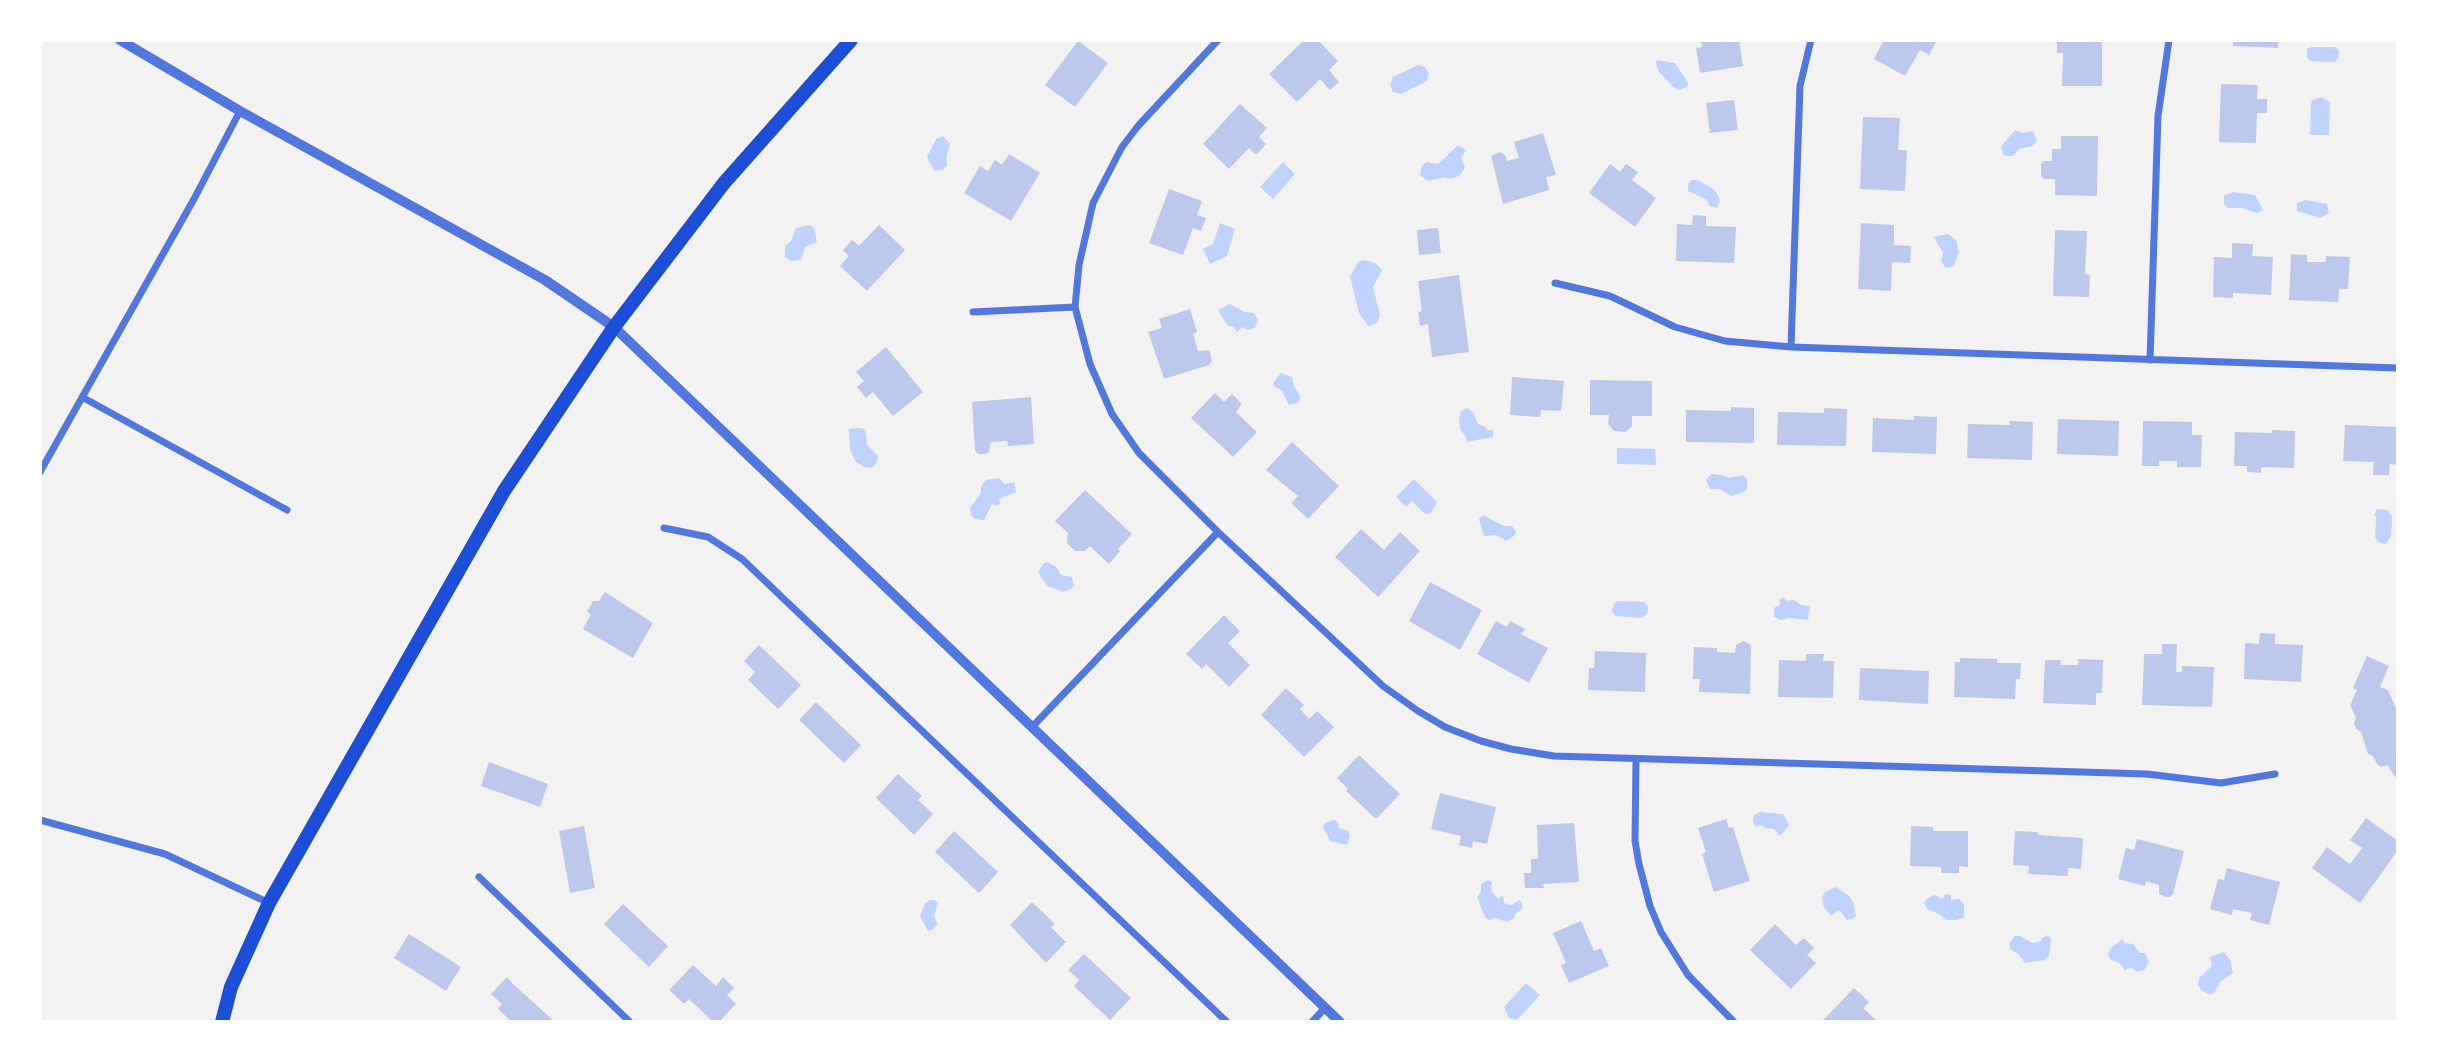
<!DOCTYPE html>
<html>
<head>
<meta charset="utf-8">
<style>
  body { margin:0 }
  #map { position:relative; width:2438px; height:1062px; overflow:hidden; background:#f2f2f2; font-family:Manrope,sans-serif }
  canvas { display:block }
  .frame { position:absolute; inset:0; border:42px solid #fff; pointer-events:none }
</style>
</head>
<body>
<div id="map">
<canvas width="2438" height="1062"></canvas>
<div class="frame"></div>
</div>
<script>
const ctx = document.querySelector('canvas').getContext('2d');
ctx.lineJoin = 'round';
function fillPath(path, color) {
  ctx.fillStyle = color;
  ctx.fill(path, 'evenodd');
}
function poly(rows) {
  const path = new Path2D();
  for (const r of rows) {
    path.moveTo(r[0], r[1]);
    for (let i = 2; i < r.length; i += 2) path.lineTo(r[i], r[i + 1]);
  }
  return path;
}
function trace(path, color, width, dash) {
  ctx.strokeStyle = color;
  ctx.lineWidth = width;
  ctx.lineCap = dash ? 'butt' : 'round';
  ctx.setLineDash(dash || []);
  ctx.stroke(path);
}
const water = poly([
  [2311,47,2335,47,2339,51,2338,58,2335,62,2310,61,2307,57,2307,49],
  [1657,60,1675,63,1688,83,1687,87,1679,90,1673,87,1659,72,1656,64],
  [1418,65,1425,67,1429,73,1427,81,1401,94,1393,92,1390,85,1393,77],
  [2321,97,2330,102,2329,135,2310,135,2311,101],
  [2015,130,2023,133,2033,131,2037,141,2032,146,2019,149,2013,156,2006,156,2003,154,2001,146],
  [943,136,950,144,946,158,947,166,943,169,934,171,927,157,936,139],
  [1458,145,1466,150,1461,158,1465,168,1459,176,1450,179,1445,177,1428,181,1420,175,1422,165,1427,162,1438,164],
  [1283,162,1295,174,1273,199,1260,187],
  [1691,180,1698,180,1715,190,1720,200,1717,208,1710,206,1706,199,1688,191,1688,185],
  [2233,192,2255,195,2263,210,2257,213,2242,208,2228,208,2224,204,2224,196],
  [2306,200,2327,204,2329,213,2320,218,2297,211,2297,203],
  [1220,223,1235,229,1227,256,1210,264,1203,249,1213,244],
  [809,225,814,228,817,242,805,247,801,260,791,261,785,257,785,246,791,241,796,228],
  [1948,234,1956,240,1959,252,1954,266,1946,268,1941,262,1943,253,1934,237],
  [1364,260,1375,263,1382,270,1373,287,1380,315,1377,323,1368,326,1359,313,1350,277,1358,262],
  [1230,304,1245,312,1254,313,1258,320,1255,328,1248,330,1242,327,1237,332,1233,326,1228,326,1218,310],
  [1281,373,1292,377,1294,386,1300,396,1300,400,1297,403,1289,405,1282,391,1274,386,1273,383],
  [1467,408,1473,412,1478,424,1486,427,1487,430,1493,430,1493,437,1466,442,1466,437,1460,429,1459,419,1461,411],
  [859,428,865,429,867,445,878,456,877,462,872,468,864,467,856,462,850,450,849,429],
  [1617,448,1655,449,1656,465,1617,464],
  [1711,474,1722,475,1728,478,1744,475,1747,479,1747,489,1744,492,1731,496,1720,489,1710,489,1706,480],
  [999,478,1005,484,1014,482,1016,492,999,499,1000,504,997,506,992,504,984,520,975,519,971,515,970,508,981,493,981,486,986,480],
  [1414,479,1437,502,1431,513,1425,514,1412,501,1406,507,1396,497],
  [2377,509,2388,510,2392,517,2391,536,2386,544,2380,543,2375,538,2376,517,2374,515],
  [1483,515,1504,526,1512,526,1516,532,1515,535,1506,541,1496,535,1484,536,1479,519],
  [1048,562,1056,567,1061,575,1072,577,1074,586,1071,589,1064,592,1047,586,1038,572,1044,563],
  [1783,597,1787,601,1794,600,1801,605,1810,606,1808,620,1788,618,1781,620,1774,617,1774,608,1781,604,1779,600],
  [1617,601,1644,602,1648,607,1647,614,1642,618,1616,616,1612,612,1613,605],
  [1759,812,1783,814,1789,825,1781,835,1777,835,1778,833,1774,829,1765,828,1762,825,1756,827,1753,822,1754,815],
  [1334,820,1337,821,1339,828,1349,831,1350,837,1347,845,1330,841,1323,827,1325,823],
  [1488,880,1492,882,1491,890,1498,899,1503,895,1504,903,1507,904,1512,905,1519,900,1522,903,1522,909,1516,913,1513,919,1507,922,1495,918,1489,920,1485,917,1477,897,1481,892,1481,884],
  [1836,887,1849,896,1853,902,1856,916,1852,919,1847,920,1839,910,1831,916,1823,906,1822,897,1825,892],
  [1945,894,1951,895,1951,900,1960,899,1964,905,1964,917,1956,920,1946,920,1939,914,1927,909,1924,903,1926,899,1935,895,1943,899],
  [930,900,935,900,938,903,934,916,938,924,932,930,928,931,920,916,925,903],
  [2048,935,2051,939,2049,956,2045,960,2025,963,2018,954,2010,949,2009,943,2015,936,2020,936,2032,943,2041,941,2042,938],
  [2122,939,2124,943,2133,944,2140,953,2145,953,2149,962,2145,969,2137,972,2130,967,2125,971,2121,964,2110,959,2108,954,2111,948],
  [2224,952,2230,960,2233,973,2220,982,2214,993,2208,994,2201,990,2198,985,2199,978,2212,966,2210,957],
  [1526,983,1540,995,1517,1020,1509,1018,1504,1007]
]);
const building = poly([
  [1304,40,1318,40,1338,61,1329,70,1339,82,1330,90,1320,79,1297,102,1269,74],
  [1701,40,1739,40,1743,66,1700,73,1696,48,1702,47],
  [1884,40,1932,40,1936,42,1929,55,1920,50,1905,76,1874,59],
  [2057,40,2102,40,2102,86,2062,86,2063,53,2057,53],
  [2233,40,2278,40,2278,48,2233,46],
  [1078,41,1108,63,1075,107,1045,85],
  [2221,84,2258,85,2257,99,2267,99,2267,113,2257,113,2256,143,2219,142],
  [1734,100,1738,130,1710,133,1706,103],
  [1240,104,1267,128,1259,137,1266,144,1256,155,1249,148,1229,169,1203,144],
  [1863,117,1900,118,1898,150,1907,150,1905,191,1860,189],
  [1543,133,1556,175,1546,177,1549,190,1503,204,1491,156,1500,152,1506,156,1507,161,1519,158,1514,142],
  [2061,136,2098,136,2097,196,2055,195,2055,179,2044,179,2041,175,2041,164,2044,161,2052,161,2052,149,2061,149],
  [1009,154,1040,173,1011,221,964,193,980,166,988,171,995,160,1002,165],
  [1610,164,1620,172,1626,164,1638,172,1632,180,1656,198,1635,227,1589,193],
  [1169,189,1202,201,1197,215,1206,218,1201,231,1193,228,1183,255,1149,243],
  [1693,215,1706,216,1706,226,1736,227,1734,263,1676,261,1677,224,1692,225],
  [1861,223,1894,225,1894,245,1911,246,1910,263,1892,262,1891,291,1858,289],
  [879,225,905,250,867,291,840,266,849,256,843,250,852,240,859,246],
  [1438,228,1441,253,1419,255,1417,230],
  [2055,230,2087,231,2085,274,2090,275,2089,297,2053,296],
  [2232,243,2253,244,2252,256,2273,257,2271,295,2233,293,2233,298,2213,297,2214,257,2232,258],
  [2291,254,2307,255,2307,262,2326,262,2326,256,2350,257,2348,289,2339,289,2338,302,2289,300],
  [1459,275,1469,352,1432,357,1428,324,1420,326,1418,312,1422,311,1418,281],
  [1190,309,1197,332,1193,334,1198,351,1209,350,1212,361,1209,365,1164,379,1148,332,1162,328,1159,319],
  [886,347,923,392,893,416,873,392,866,398,857,387,864,381,856,372],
  [1512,377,1564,381,1561,411,1541,410,1540,417,1510,415],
  [1590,380,1652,381,1652,416,1632,416,1632,426,1626,432,1614,431,1608,424,1609,415,1590,415],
  [1215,393,1224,402,1232,394,1242,404,1236,412,1257,432,1233,457,1191,418],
  [1031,397,1034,444,1008,446,1007,441,991,442,989,452,985,454,978,454,975,450,972,402],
  [1731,407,1754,408,1754,443,1686,442,1686,410,1731,411],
  [1824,408,1847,409,1846,446,1777,445,1778,412,1824,413],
  [1914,416,1937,417,1936,454,1872,452,1873,418,1914,420],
  [2058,419,2119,421,2118,456,2057,454],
  [2010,421,2033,422,2032,460,1967,458,1968,424,2010,425],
  [2143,421,2192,422,2192,435,2202,435,2201,467,2177,467,2177,461,2159,461,2159,466,2142,466],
  [2345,425,2398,427,2398,465,2390,464,2389,475,2373,475,2374,462,2343,461],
  [2272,430,2295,431,2294,468,2261,467,2261,473,2247,472,2247,466,2234,466,2235,432,2272,433],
  [1292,442,1339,486,1308,519,1291,503,1298,496,1266,470],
  [1085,490,1132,534,1118,549,1120,551,1109,564,1090,546,1085,551,1075,551,1067,543,1068,533,1055,521],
  [1361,529,1384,550,1400,532,1420,551,1378,597,1335,557],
  [1430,582,1482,610,1460,650,1409,621],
  [605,592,653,623,633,658,583,629,591,614,587,612,593,601,599,601],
  [1224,615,1240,631,1228,643,1250,665,1229,687,1206,664,1202,669,1186,654],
  [1496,621,1507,627,1510,621,1525,629,1521,634,1548,648,1529,683,1477,654],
  [2260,633,2275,634,2275,644,2303,645,2301,682,2244,679,2245,643,2259,644],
  [1743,641,1750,644,1751,648,1750,694,1699,692,1700,679,1693,679,1694,647,1717,648,1717,652,1735,653,1736,645],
  [2162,644,2177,644,2176,672,2182,672,2182,666,2214,667,2212,707,2142,705,2144,654,2162,654],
  [759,645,801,685,778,709,748,680,755,672,744,661],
  [1595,651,1646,653,1645,692,1588,690,1589,668,1594,668],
  [1806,654,1824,654,1823,661,1834,661,1833,698,1778,697,1779,660,1806,661],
  [2367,656,2389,666,2380,687,2388,690,2398,713,2398,777,2396,778,2387,765,2381,767,2377,764,2373,756,2368,754,2361,732,2356,729,2354,723,2356,718,2350,705,2357,690,2353,688],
  [1960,658,1997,659,1997,663,2021,663,2020,679,2016,679,2015,699,1954,697,1955,662,1960,662],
  [2078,659,2103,660,2102,693,2096,693,2096,705,2043,703,2045,660,2061,660,2060,665,2078,665],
  [1860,668,1929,671,1928,704,1859,700],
  [1286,688,1304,705,1300,709,1309,719,1317,711,1334,727,1304,757,1261,715],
  [816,702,861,745,844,763,799,720],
  [1359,755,1400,794,1376,819,1346,791,1348,789,1337,778],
  [489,762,548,784,540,807,481,786],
  [898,774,922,796,918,800,933,814,914,835,876,798],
  [1440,793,1496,807,1487,844,1473,841,1472,848,1459,845,1461,836,1431,829],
  [2366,818,2398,841,2398,850,2360,903,2312,868,2327,847,2350,864,2362,848,2350,840],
  [1726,819,1729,828,1733,827,1750,881,1714,892,1702,854,1706,852,1698,828],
  [1574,823,1579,882,1543,884,1544,888,1525,888,1524,873,1531,873,1531,859,1538,859,1537,825],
  [584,826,595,888,570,893,559,831],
  [1911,826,1933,827,1933,831,1968,831,1968,867,1959,866,1959,873,1941,873,1941,867,1910,866],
  [954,831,998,872,979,893,935,852],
  [2015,831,2038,832,2038,835,2083,838,2081,869,2068,868,2068,876,2028,874,2029,866,2013,865],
  [2137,839,2184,851,2173,894,2170,897,2166,897,2159,894,2159,885,2146,881,2145,886,2118,879,2126,848,2134,850],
  [2227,868,2280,882,2269,925,2250,920,2252,913,2233,909,2232,915,2210,909,2218,879,2224,880],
  [1032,902,1055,924,1051,927,1066,942,1046,963,1010,925],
  [623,904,668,946,649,967,604,924],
  [1581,921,1594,951,1601,948,1609,966,1569,983,1561,965,1566,963,1553,933],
  [1775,924,1796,945,1804,938,1814,948,1807,955,1816,963,1791,989,1750,950],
  [409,934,461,967,446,991,394,958],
  [1084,954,1131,998,1110,1020,1074,986,1079,980,1068,970],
  [693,965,716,986,723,977,734,988,727,995,736,1004,719,1022,713,1022,689,999,684,1004,669,990],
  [507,977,513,984,555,1022,512,1022,498,1009,502,1004,491,994],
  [1854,988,1869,1002,1863,1008,1878,1022,1824,1022,1823,1020]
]);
const minor = poly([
  [1218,40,1138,126,1122,147,1093,203,1079,265,1075,307,1090,364,1112,414,1139,453,1218,532,1383,686,1418,711,1445,727,1481,741,1511,749,1554,756,2147,774,2221,783,2275,774],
  [1555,283,1610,296,1675,327,1725,341,1791,347,2398,368],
  [973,312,1075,307],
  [1791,347,1800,86,1811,40],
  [2150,360,2158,116,2169,40],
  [82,397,287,510],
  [40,472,194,199,240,111],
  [664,528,708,537,742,559,1227,1022],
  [1033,726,1218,532],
  [1636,760,1635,841,1639,864,1650,906,1661,932,1688,975,1734,1022],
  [40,820,165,854,269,903],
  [479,877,630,1022],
  [1312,1022,1325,1008]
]);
const tertiary = poly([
  [120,40,240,111,545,280,614,327,1340,1022]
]);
const primary = poly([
  [222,1022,231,987,269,903,504,491,614,327,724,183,851,40]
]);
fillPath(water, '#bfd3fe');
fillPath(building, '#bdc9ec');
trace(minor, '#5277de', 7);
trace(tertiary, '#5277de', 10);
trace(primary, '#1d4ed8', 14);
</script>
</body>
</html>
